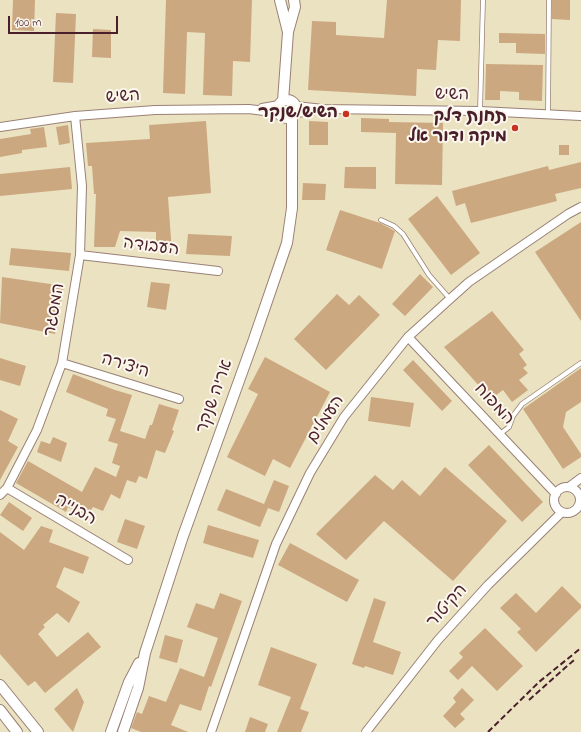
<!DOCTYPE html>
<html>
<head>
<meta charset="utf-8">
<style>
  body { margin:0 }
  #map { position:relative; width:581px; height:732px; overflow:hidden; background:#eae2c0; font-family:"Indie Flower",sans-serif }
  canvas { display:block }
  .scale { position:absolute; left:8px; top:16px; width:110px; height:18px; box-sizing:border-box; border:2px solid #4a1f2b; border-top:0; padding-left:5px; font-size:12px; line-height:14px; white-space:nowrap; color:#4a1f2b; -webkit-text-stroke:3px #fbf7ec; paint-order:stroke }
</style>
</head>
<body>
<div id="map">
<canvas width="581" height="732"></canvas>
<div class="scale">100 m</div>
</div>
<script>
const ctx = document.querySelector('canvas').getContext('2d');
ctx.lineJoin = 'round';
function fillPath(path, color) {
  ctx.fillStyle = color;
  ctx.fill(path, 'evenodd');
}
function poly(rows) {
  const path = new Path2D();
  for (const r of rows) {
    if (r.length === 3) {
      path.moveTo(r[0] + r[2], r[1]);
      path.arc(r[0], r[1], r[2], 0, 2 * Math.PI);
      continue;
    }
    path.moveTo(r[0], r[1]);
    for (let i = 2; i < r.length; i += 2) path.lineTo(r[i], r[i + 1]);
  }
  return path;
}
function trace(path, color, width, dash) {
  ctx.strokeStyle = color;
  ctx.lineWidth = width;
  ctx.lineCap = dash ? 'butt' : 'round';
  ctx.setLineDash(dash || []);
  ctx.stroke(path);
}
function drawText(font, color, halo, rows, align = 'center') {
  ctx.font = font + ' "Indie Flower","Playpen Sans Hebrew",sans-serif';
  ctx.lineWidth = 4;
  ctx.setLineDash([]);
  ctx.textBaseline = 'middle';
  ctx.strokeStyle = halo;
  ctx.fillStyle = color;
  for (const [text, x, y, turn = 0] of rows) {
    ctx.save();
    ctx.translate(x, y);
    ctx.rotate((+turn || 0) * Math.PI / 180);
    ctx.textAlign = isNaN(turn) ? turn : align;
    if (halo) ctx.strokeText(text, 0, 0);
    ctx.fillText(text, 0, 0);
    ctx.restore();
  }
}
const building = poly([
  [13,0,35,0,34,31,12,30],
  [166,0,252,0,250,62,233,61,232,96,203,95,205,33,187,32,185,94,163,93],
  [387,0,461,0,460,41,438,40,436,70,417,69,416,96,308,90,312,21,336,22,336,35,384,38],
  [552,0,570,0,570,20,552,19],
  [56,13,76,14,73,83,53,82],
  [93,29,111,30,111,58,92,57],
  [499,33,545,34,545,54,516,53,516,43,499,43],
  [486,64,543,65,542,101,519,100,519,92,500,91,500,100,485,100],
  [361,118,389,119,389,122,443,123,442,185,395,184,396,133,361,132],
  [206,121,211,193,168,197,172,253,156,252,156,232,120,231,115,247,94,247,96,194,94,194,92,166,88,166,86,143,150,139,149,125],
  [309,121,328,122,328,145,309,145],
  [68,125,70,143,59,145,56,127],
  [44,127,47,147,22,150,22,153,0,157,0,139,31,134,30,129],
  [559,145,569,145,569,155,559,155],
  [581,162,581,188,555,194,557,201,471,223,465,203,456,206,452,191,548,166,549,170],
  [70,167,72,189,0,196,0,174],
  [345,167,376,167,376,189,344,188],
  [303,183,326,184,325,200,302,200],
  [437,196,480,253,451,275,408,219],
  [340,210,380,223,395,231,382,269,326,250],
  [581,222,581,321,535,252],
  [188,234,232,236,230,256,186,254],
  [11,248,71,253,69,271,9,265],
  [420,274,433,287,405,316,392,304],
  [2,277,64,286,55,334,0,323],
  [151,282,170,284,166,310,147,307],
  [337,294,349,305,359,295,380,315,326,370,294,339],
  [492,311,524,350,519,354,527,365,523,368,528,373,519,380,528,390,512,402,503,390,491,399,444,347],
  [265,357,330,392,290,468,273,459,265,476,227,457,258,394,248,389],
  [0,358,26,366,20,386,0,380],
  [413,360,452,401,442,411,403,370],
  [581,368,581,402,566,412,563,427,581,454,581,457,563,469,523,409],
  [73,374,115,390,132,395,120,431,145,439,150,425,152,425,159,404,179,410,172,430,174,431,165,453,156,450,147,479,139,476,136,483,127,480,120,499,111,494,103,511,93,507,86,517,68,507,66,512,16,483,28,461,82,492,95,467,116,477,120,466,112,463,118,444,108,441,116,419,106,416,108,409,66,392],
  [371,397,414,403,410,427,368,421],
  [0,410,18,419,8,441,18,447,0,480],
  [53,437,67,443,61,462,37,452,41,441,50,444],
  [489,445,543,502,522,522,468,465],
  [445,467,507,521,453,581,384,521,346,560,316,534,375,475,393,490,402,480,420,496],
  [274,480,289,486,279,512,268,508,260,527,217,510,226,489,264,504],
  [9,502,32,518,23,531,0,515],
  [125,519,145,526,137,549,117,542],
  [208,525,259,540,253,558,203,543],
  [41,526,53,530,49,542,89,557,83,574,64,567,56,587,80,602,69,623,57,613,43,625,45,627,38,634,57,657,88,632,101,647,45,693,35,681,28,686,0,654,0,532,24,550],
  [290,543,359,580,347,602,278,565],
  [562,586,581,605,581,608,536,652,517,632,521,629,500,608,516,593,536,613],
  [220,593,242,601,211,687,209,686,201,711,180,704,171,725,188,732,141,732,131,728,137,712,142,714,149,696,166,702,180,668,204,677,218,638,187,627,196,603,214,609],
  [374,598,386,602,373,642,401,652,393,675,365,666,364,668,352,664],
  [485,628,523,666,497,691,472,666,458,680,449,671,463,657,459,653],
  [165,635,183,640,177,663,159,658],
  [271,647,317,664,300,709,309,712,301,732,277,732,291,697,258,685],
  [77,688,84,702,73,732,54,709],
  [462,688,474,700,460,714,465,719,455,728,443,716,456,702,453,698],
  [250,717,268,724,265,732,245,732]
]);
const service = poly([
  [480,111,483,0],
  [548,114,549,0],
  [381,220,394,226,403,234,429,275,450,299],
  [500,434,509,427,513,416,522,404,581,363],
  [578,494,581,495]
]);
const minor = poly([
  [296,106,323,109,480,111,581,116],
  [262,108,279,105],
  [296,113,312,111],
  [0,127,75,116,155,110,249,109,279,113],
  [80,255,218,271],
  [408,337,556,494],
  [62,363,179,399],
  [569,487,581,478],
  [567,500,13],
  [7,488,128,560],
  [0,495,7,488,37,430,62,363,80,255,82,186,75,116],
  [211,732,276,544,310,473,344,417,408,337,450,299,469,282,568,214,581,207],
  [366,732,438,640,488,585,562,512]
]);
const tertiary = poly([
  [280,0,288,32],
  [287,109,9],
  [283,101,288,32,295,7,294,0],
  [0,685,38,732],
  [0,710,17,732],
  [111,732,129,682,139,663],
  [123,732,138,688,145,653,183,536,253,342,287,243,292,208,292,117]
]);
const rail = poly([
  [529,700,574,660],
  [488,732,539,682,581,648]
]);
const markers = [
  [346,114,4,"#c8321e"],
  [515,128,4,"#c8321e"]
];
const streetNames = [
  ["השיש",452,96,1],
  ["השיש",123,98,-4],
  ["העבודה",151,248,7],
  ["המסגר",56,310,-80],
  ["היצירה",125,367,17],
  ["אריה שנקר",216,397,-70],
  ["המפוח",493,405,47],
  ["העמלים",327,420,-57],
  ["הבנייה",75,511,31],
  ["הקיטור",448,607,-48]
];
const poiNames = [
  ["השיש/שנקר",338,114],
  ["תחנת דלק",507,118],
  ["מיקה ודור אל",507,138]
];
fillPath(building, '#cca880');
trace(service, '#9a8076', 5.5);
trace(minor, '#9a8076', 10);
trace(tertiary, '#9a8076', 12);
trace(service, '#fff', 4);
trace(minor, '#fff', 8);
trace(tertiary, '#fff', 10);
trace(rail, '#4a1f2b', 2, [6, 3]);
for (const [x, y, r, color] of markers) {
  const dot = new Path2D();
  dot.arc(x, y, r, 0, 2 * Math.PI);
  ctx.fillStyle = color;
  ctx.fill(dot);
  trace(dot, '#fbf7ec', 1.5);
}
drawText('17px', '#4a1f2b', '#fbf7ec', streetNames);
drawText('bold 17px', '#4a1f2b', '#fbf7ec', poiNames, 'right');
</script>
</body>
</html>
